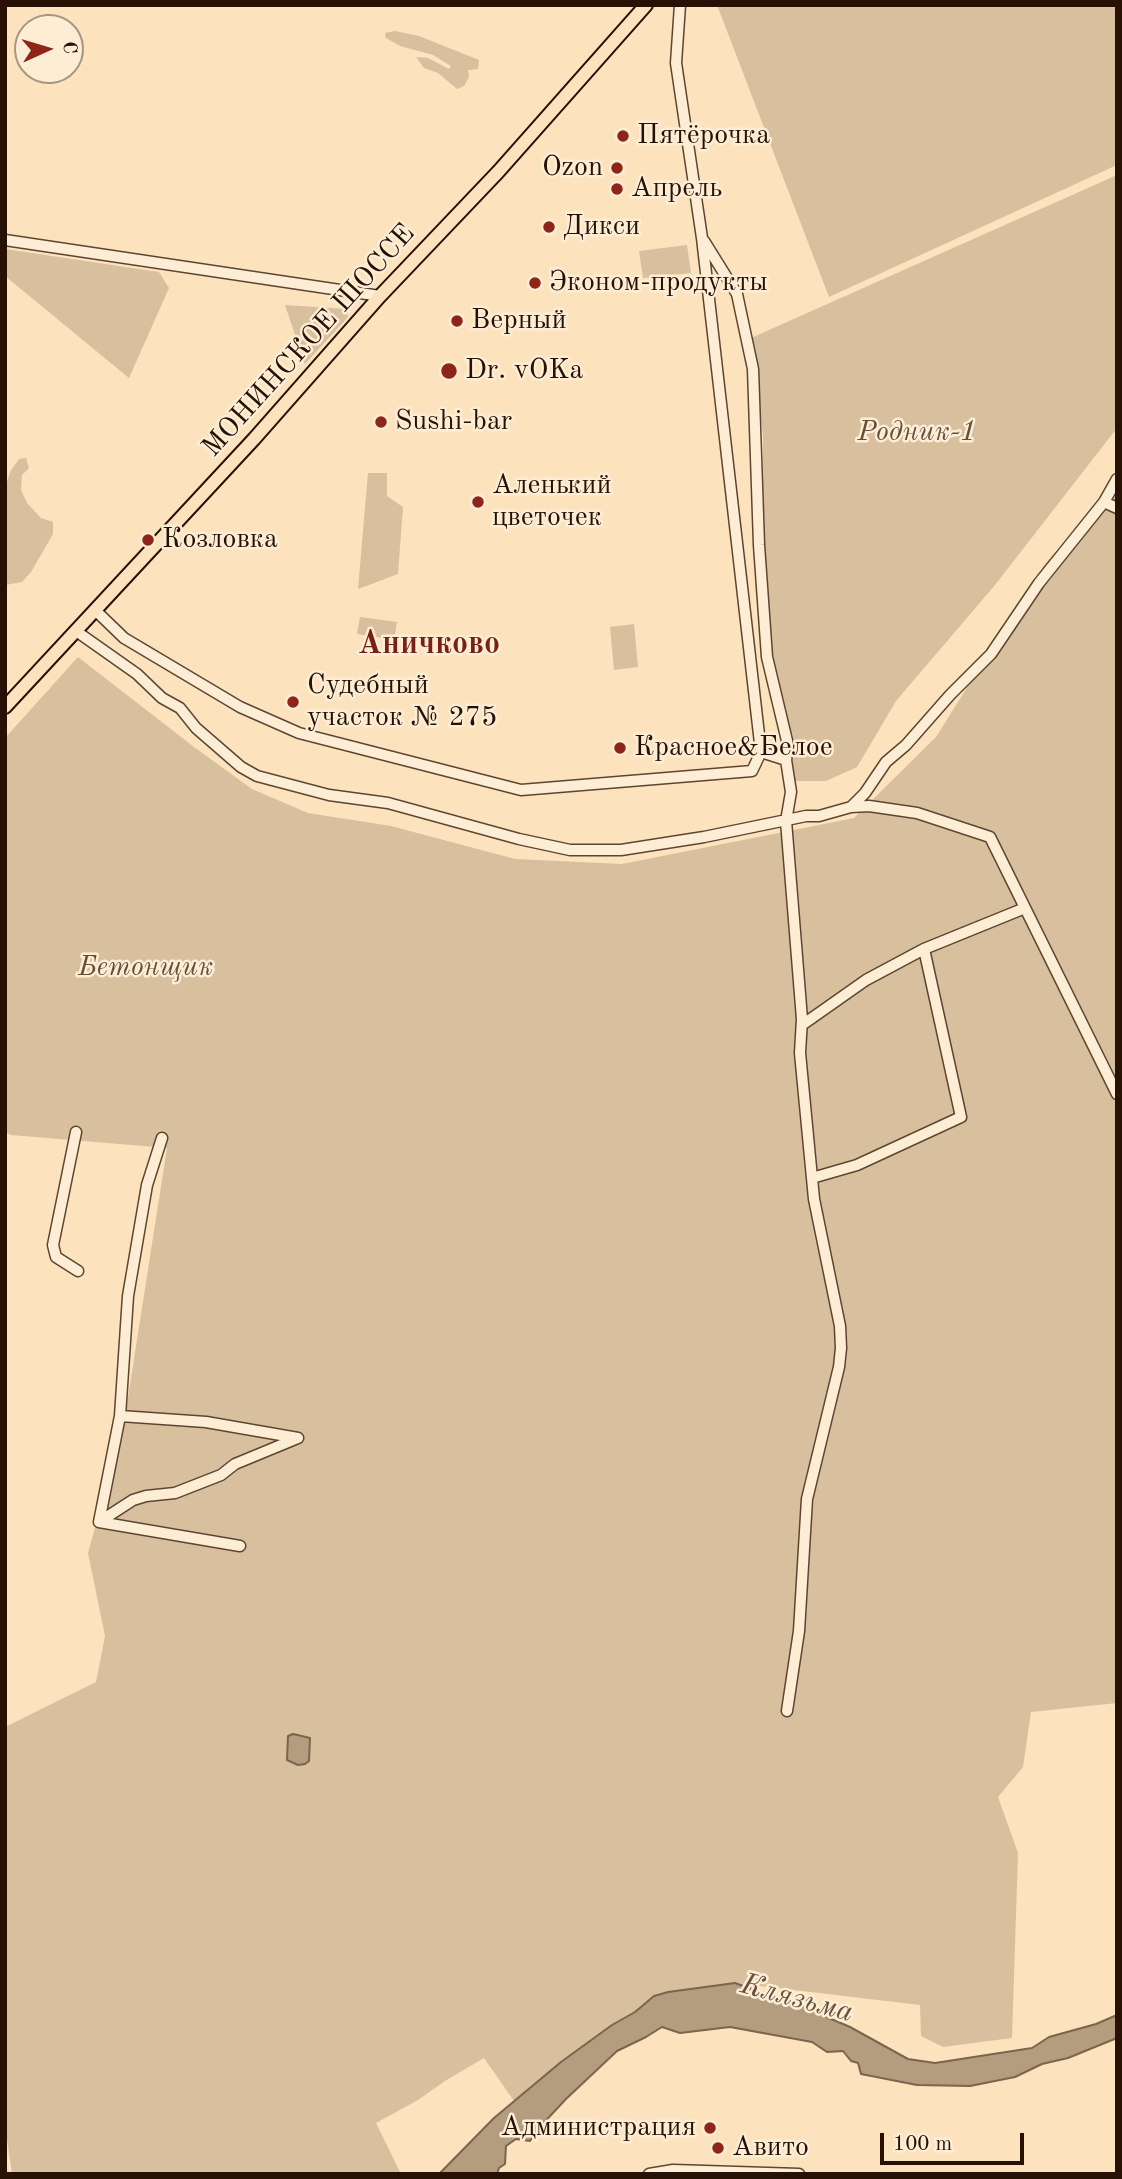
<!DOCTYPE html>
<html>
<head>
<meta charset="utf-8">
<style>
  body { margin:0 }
  #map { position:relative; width:1122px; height:2179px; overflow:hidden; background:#fce3be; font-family:"Old Standard TT",serif }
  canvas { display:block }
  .frame { position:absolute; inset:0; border:7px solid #271104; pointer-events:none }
  .north { position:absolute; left:14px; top:14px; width:70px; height:70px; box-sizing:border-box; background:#fdedd5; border:2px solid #a79581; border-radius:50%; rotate:86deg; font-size:19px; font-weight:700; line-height:28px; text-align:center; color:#271104 }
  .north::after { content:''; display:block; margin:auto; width:24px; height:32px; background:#8f2418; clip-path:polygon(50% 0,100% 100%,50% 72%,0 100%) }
  .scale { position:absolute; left:880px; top:2133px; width:144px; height:32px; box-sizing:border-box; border:4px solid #271104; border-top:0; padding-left:9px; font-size:21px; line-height:24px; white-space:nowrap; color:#271104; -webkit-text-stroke:5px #fdedd5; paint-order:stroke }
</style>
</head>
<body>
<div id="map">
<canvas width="1122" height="2179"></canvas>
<div class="frame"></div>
<div class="north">С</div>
<div class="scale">100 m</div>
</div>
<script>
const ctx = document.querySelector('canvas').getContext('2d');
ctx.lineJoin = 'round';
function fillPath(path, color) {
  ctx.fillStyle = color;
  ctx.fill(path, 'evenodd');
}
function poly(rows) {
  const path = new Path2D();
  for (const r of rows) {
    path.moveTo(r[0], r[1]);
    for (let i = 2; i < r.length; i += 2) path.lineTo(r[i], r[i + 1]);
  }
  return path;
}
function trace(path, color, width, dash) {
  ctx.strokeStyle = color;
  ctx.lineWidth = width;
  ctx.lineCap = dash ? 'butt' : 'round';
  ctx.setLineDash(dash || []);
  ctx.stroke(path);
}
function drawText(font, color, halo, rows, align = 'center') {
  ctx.font = font + ' "Old Standard TT",serif';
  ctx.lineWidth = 5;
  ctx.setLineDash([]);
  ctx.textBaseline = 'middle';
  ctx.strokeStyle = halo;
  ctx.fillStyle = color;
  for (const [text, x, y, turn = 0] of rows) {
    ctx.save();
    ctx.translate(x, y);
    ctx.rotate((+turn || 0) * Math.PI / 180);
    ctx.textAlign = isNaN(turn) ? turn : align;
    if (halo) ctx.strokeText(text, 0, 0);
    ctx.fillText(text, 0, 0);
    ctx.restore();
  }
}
const green = poly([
  [717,5,1117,5,1117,165,829,297],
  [395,31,419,36,479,60,478,69,468,70,469,77,464,86,457,89,438,73,424,68,416,57,428,58,449,69,451,66,433,55,400,46,386,38,385,33],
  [1117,175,1117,428,995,585,896,701,857,767,826,781,794,781,762,634,763,435,751,338],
  [687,245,691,273,643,278,639,251],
  [5,249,159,272,169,288,129,378,5,276],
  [285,305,347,309,348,317,305,364],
  [26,458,29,468,22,475,21,490,27,503,41,518,53,522,53,534,31,572,22,582,5,585,5,488,11,470,19,459],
  [368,473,387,473,387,496,403,507,398,574,358,589],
  [1117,483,1117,1703,1031,1712,1023,1767,998,1797,1018,1853,1012,2038,943,2047,921,2036,920,2005,735,1983,668,1992,654,1996,635,2012,612,2025,561,2062,514,2101,484,2058,445,2081,418,2100,376,2123,401,2174,12,2174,5,2126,5,1727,96,1682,105,1636,88,1553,124,1423,167,1148,11,1135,5,1132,5,738,78,657,194,747,252,789,308,813,391,826,515,859,622,864,854,818,936,737,1044,565],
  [360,617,397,622,394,640,357,634],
  [634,624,638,667,614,670,610,627]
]);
const water = poly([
  [293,1734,310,1738,309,1761,305,1764,298,1765,287,1760,288,1736,293,1734],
  [735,1983,796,2004,850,2027,908,2059,935,2063,1032,2048,1049,2037,1096,2024,1117,2015,1117,2038,1068,2058,1042,2064,1015,2077,970,2086,917,2085,861,2074,858,2063,851,2061,843,2051,827,2052,812,2042,730,2027,680,2033,662,2027,646,2037,617,2051,566,2099,537,2130,530,2141,516,2139,506,2146,505,2164,499,2168,497,2174,439,2174,494,2118,561,2062,612,2025,635,2012,654,1996,668,1992,735,1983]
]);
const minor = poly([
  [5,240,380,296],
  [704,241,737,294,753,369,759,545,767,657,788,745,786,760],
  [1104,502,1117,479],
  [95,610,124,638,240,707,299,733,521,790,752,771,761,752,702,238,676,63,680,5],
  [76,631,137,674,162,698,180,708,196,728,241,767,257,776,329,795,388,803,519,839,570,850,621,850,704,837,806,816,819,816,851,807,869,806,917,813,990,837,1117,1094],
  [761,752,786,760,791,792,786,821,802,1019,800,1053,814,1199,840,1326,841,1348,839,1367,807,1499,799,1631,787,1711],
  [851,807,865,793,886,762,906,745,950,695,991,654,1039,583,1104,502,1117,508],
  [802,1025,866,980,924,949,1025,908],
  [76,1132,53,1245,56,1257,78,1271],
  [162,1138,147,1185,128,1296,120,1416,206,1422,298,1438],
  [812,1178,857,1165,961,1117,924,949],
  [99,1522,133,1500,146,1496,175,1493,221,1475,235,1464,298,1438],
  [99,1522,240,1546],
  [99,1522,120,1416],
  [649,2174,673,2170,799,2174]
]);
const major = poly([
  [5,707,254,439,380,296,498,172,646,5]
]);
const markers = [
  [623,136,7,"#8f2418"],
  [617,168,7,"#8f2418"],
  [617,189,7,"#8f2418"],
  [549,227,7,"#8f2418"],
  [535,283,7,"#8f2418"],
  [457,321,7,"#8f2418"],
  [449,371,9,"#8f2418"],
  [381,422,7,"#8f2418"],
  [478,502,7,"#8f2418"],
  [148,540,7,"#8f2418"],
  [293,702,7,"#8f2418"],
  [620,748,7,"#8f2418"],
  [710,2128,7,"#8f2418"],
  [718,2148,7,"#8f2418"]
];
const poiNames = [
  ["Пятёрочка",637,136],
  ["Ozon",603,168,"right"],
  ["Апрель",631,189],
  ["Дикси",563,227],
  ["Эконом-продукты",549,283],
  ["Верный",471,321],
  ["Dr. vOKa",465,371],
  ["Sushi-bar",395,422],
  ["Аленький",492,486],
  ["цветочек",492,518],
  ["Козловка",162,540],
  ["Судебный",307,686],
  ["участок № 275",307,718],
  ["Красное&Белое",634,748],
  ["Администрация",696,2128,"right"],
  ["Авито",732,2148]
];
const streetNames = [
  ["МОНИНСКОЕ ШОССЕ",309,341,-48]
];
const parkNames = [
  ["Родник-1",917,433],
  ["Бетонщик",146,968]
];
const waterNames = [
  ["Клязьма",797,1999,15]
];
const quarterNames = [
  ["Аничково",429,645]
];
fillPath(green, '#d8bf9e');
fillPath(water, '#b49c7f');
trace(water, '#7c644e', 2);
trace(minor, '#5c4632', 13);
trace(major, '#271104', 16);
trace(minor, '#fdedd5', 10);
trace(major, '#fce3be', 12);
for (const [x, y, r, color] of markers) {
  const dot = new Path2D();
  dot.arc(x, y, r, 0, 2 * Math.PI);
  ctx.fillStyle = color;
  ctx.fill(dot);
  trace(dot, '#fdedd5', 2.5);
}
drawText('28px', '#271104', '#fdedd5', poiNames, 'left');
drawText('28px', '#271104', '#fdedd5', streetNames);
drawText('italic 28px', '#654e3a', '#fdedd5', parkNames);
drawText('italic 30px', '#66503b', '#fdedd5', waterNames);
drawText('bold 32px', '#7a1f14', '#fdedd5', quarterNames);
</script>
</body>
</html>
